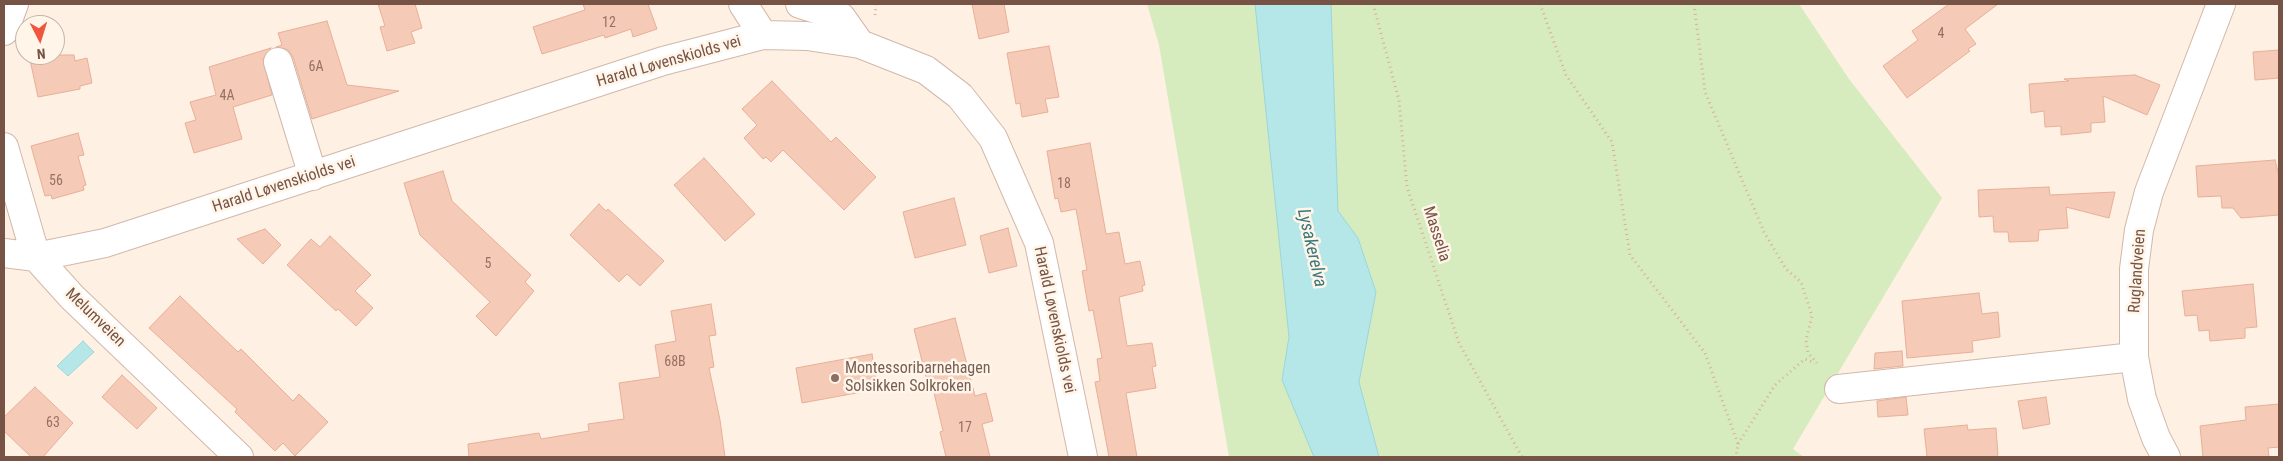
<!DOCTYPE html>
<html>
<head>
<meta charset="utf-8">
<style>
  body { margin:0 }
  #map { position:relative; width:2283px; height:461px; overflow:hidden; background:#fef0e2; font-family:"Roboto Condensed",sans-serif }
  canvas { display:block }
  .frame { position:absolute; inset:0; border:5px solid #775346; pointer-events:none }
  .north { position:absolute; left:15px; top:15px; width:50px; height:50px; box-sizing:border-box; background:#fff5e9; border:1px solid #c9b4a8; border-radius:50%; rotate:175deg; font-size:14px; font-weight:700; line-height:20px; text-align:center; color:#775346 }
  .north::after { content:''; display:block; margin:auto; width:18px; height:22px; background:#f0563e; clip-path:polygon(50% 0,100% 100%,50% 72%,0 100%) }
</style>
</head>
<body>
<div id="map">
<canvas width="2283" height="461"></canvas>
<div class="frame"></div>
<div class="north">N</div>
</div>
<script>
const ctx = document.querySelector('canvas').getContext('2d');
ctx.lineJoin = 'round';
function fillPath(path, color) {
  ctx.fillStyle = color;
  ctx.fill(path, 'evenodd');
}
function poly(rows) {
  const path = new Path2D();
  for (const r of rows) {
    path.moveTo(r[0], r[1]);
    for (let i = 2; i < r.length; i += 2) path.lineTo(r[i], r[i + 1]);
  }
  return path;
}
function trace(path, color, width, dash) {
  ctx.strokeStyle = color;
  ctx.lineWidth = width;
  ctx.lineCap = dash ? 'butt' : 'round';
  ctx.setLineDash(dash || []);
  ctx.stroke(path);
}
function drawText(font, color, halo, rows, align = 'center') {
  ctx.font = font + ' "Roboto Condensed",sans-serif';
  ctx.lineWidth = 5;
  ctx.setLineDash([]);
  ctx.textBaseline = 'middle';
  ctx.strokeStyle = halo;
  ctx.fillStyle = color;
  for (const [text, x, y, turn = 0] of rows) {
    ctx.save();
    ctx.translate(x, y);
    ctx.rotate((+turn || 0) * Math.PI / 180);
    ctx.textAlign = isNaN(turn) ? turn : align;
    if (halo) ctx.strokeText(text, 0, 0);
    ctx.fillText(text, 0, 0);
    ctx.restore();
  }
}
const green = poly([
  [1147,4,1799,4,1849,79,1942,198,1793,449,1804,457,1229,457,1159,45]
]);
const water = poly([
  [1255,4,1331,4,1338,211,1358,238,1376,292,1359,382,1379,457,1314,457,1282,380,1289,337,1255,4],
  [83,341,94,352,68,376,57,366,83,341]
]);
const building = poly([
  [378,4,415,4,422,28,411,32,415,43,387,51,380,27,385,26,378,4],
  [583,4,648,4,657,29,633,37,631,29,605,38,604,35,542,54,533,27,585,10,583,4],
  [972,4,1004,4,1009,32,979,39,972,4],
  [1949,4,1998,4,1965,29,1976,44,1968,49,1970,51,1907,98,1883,66,1918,40,1912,31,1949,4],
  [327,21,347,85,399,91,312,119,293,57,288,50,276,47,282,45,278,33,327,21],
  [1049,46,1059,97,1045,99,1048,112,1022,117,1020,103,1016,104,1007,53,1049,46],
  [271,48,263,59,272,95,233,107,242,139,194,153,185,123,196,120,190,102,216,95,209,67,271,48],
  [2279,50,2279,78,2255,80,2253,52,2279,50],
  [29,55,74,55,75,61,87,58,92,83,80,86,80,89,38,97,29,55],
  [2135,75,2160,85,2147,115,2103,96,2105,122,2091,123,2091,132,2061,135,2061,126,2045,127,2044,111,2031,113,2029,84,2069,81,2064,79,2135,75],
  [772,81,831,142,836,137,876,177,844,210,783,150,771,162,766,157,763,159,744,138,757,125,742,109,772,81],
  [78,133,84,155,78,156,86,185,83,186,84,190,52,199,51,195,45,196,31,146,78,133],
  [1090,143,1106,234,1119,232,1125,264,1140,261,1145,285,1142,286,1143,291,1119,297,1127,346,1152,343,1156,366,1152,367,1156,388,1126,393,1137,457,1109,457,1095,382,1100,381,1097,359,1102,358,1093,310,1089,311,1082,271,1087,270,1076,209,1061,212,1058,198,1055,199,1047,151,1090,143],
  [704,158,755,214,725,241,674,185,704,158],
  [2275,160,2279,176,2279,215,2241,218,2233,208,2222,208,2221,196,2198,197,2196,166,2275,160],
  [443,171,452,201,531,275,525,282,534,291,496,336,476,316,490,302,420,235,404,183,443,171],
  [2049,187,2050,195,2115,192,2109,218,2066,207,2068,228,2039,230,2038,241,2009,242,2008,232,1994,232,1993,216,1979,217,1978,190,2049,187],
  [954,198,966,245,915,258,903,212,954,198],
  [599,204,606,211,608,209,664,261,640,286,627,274,619,282,570,235,599,204],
  [1008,228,1017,266,989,273,980,236,1008,228],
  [265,229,281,245,263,264,237,239,265,229],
  [330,236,371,275,355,291,373,308,356,326,338,309,336,311,287,265,311,239,320,247,330,236],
  [2253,284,2257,327,2245,328,2245,338,2210,341,2209,330,2199,331,2197,315,2185,316,2182,291,2253,284],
  [1979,293,1982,314,1998,312,2000,337,1972,341,1973,352,1907,358,1902,301,1979,293],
  [180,296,238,352,241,349,293,401,299,394,328,422,295,456,283,443,275,451,235,412,237,409,149,328,180,296],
  [711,304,716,335,709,336,714,367,709,368,720,420,725,457,469,457,468,444,539,433,541,439,589,431,588,424,624,419,619,383,660,377,655,345,676,341,671,311,711,304],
  [955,318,975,396,986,393,993,421,982,424,990,457,946,457,940,432,943,431,930,376,926,377,914,329,955,318],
  [1902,351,1903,366,1874,369,1875,353,1902,351],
  [872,354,878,389,802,403,796,368,872,354],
  [122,375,157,408,137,429,102,397,122,375],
  [35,387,73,423,43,457,31,457,4,431,4,417,35,387],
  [1906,397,1908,415,1878,417,1877,401,1906,397],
  [2046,397,2050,424,2023,429,2018,401,2046,397],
  [2279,404,2279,447,2268,448,2269,457,2203,457,2200,426,2246,420,2245,407,2279,404],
  [1967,425,1968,430,1996,428,1998,455,1996,457,1927,457,1924,429,1967,425]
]);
const path = poly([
  [1373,4,1399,100,1407,187,1459,343,1522,457],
  [1540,4,1566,75,1612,142,1630,255,1705,353,1738,444,1736,457],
  [1694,4,1705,92,1764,232,1786,269,1801,282,1812,316,1806,340,1808,353,1817,363],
  [875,15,876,4],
  [1738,444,1775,385,1805,359,1815,363]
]);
const minor = poly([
  [743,4,763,35],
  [800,4,841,17,860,44],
  [4,31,14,4],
  [278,62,313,176],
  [4,147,36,257,72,297,239,457],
  [4,253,36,257,105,243,663,61,763,35,807,36,860,44,926,70,960,96,993,138,1039,243,1083,457],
  [1839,389,2134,357],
  [2166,457,2156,438,2142,399,2134,357,2134,269,2139,230,2149,192,2221,4]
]);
const markers = [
  [835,378,5,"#8d6e63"]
];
const numberNames = [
  ["12",609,23],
  ["4",1941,34],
  ["6A",316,67],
  ["4A",227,96],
  ["56",56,181],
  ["18",1064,184],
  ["5",488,264],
  ["68B",675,362],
  ["63",53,423],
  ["17",965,428]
];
const streetNames = [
  ["Harald Løvenskiolds vei",669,62,-16],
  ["Harald Løvenskiolds vei",284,185,-18],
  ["Masselia",1436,234,72],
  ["Ruglandveien",2138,271,-86],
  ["Melumveien",95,318,44],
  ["Harald Løvenskiolds vei",1054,320,78]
];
const educationNames = [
  ["Montessoribarnehagen",845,369],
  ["Solsikken Solkroken",845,387]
];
const waterNames = [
  ["Lysakerelva",1311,248,77]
];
fillPath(green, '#d6ecbf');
fillPath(water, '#b5e6e8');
trace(water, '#9ad7db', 1);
fillPath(building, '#f5cab7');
trace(building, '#e9ae97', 1);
trace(minor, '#d2b8aa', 30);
trace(path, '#daad9b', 3, [1, 4]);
trace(minor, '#fff', 28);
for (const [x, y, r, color] of markers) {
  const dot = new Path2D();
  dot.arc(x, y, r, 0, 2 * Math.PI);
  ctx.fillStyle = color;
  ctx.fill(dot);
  trace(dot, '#fff5e9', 2);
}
drawText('14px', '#967162', null, numberNames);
drawText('16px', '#775346', '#fff5e9', streetNames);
drawText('16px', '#785e54', '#fff5e9', educationNames, 'left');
drawText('italic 18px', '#3a787e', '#fff5e9', waterNames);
</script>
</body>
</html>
